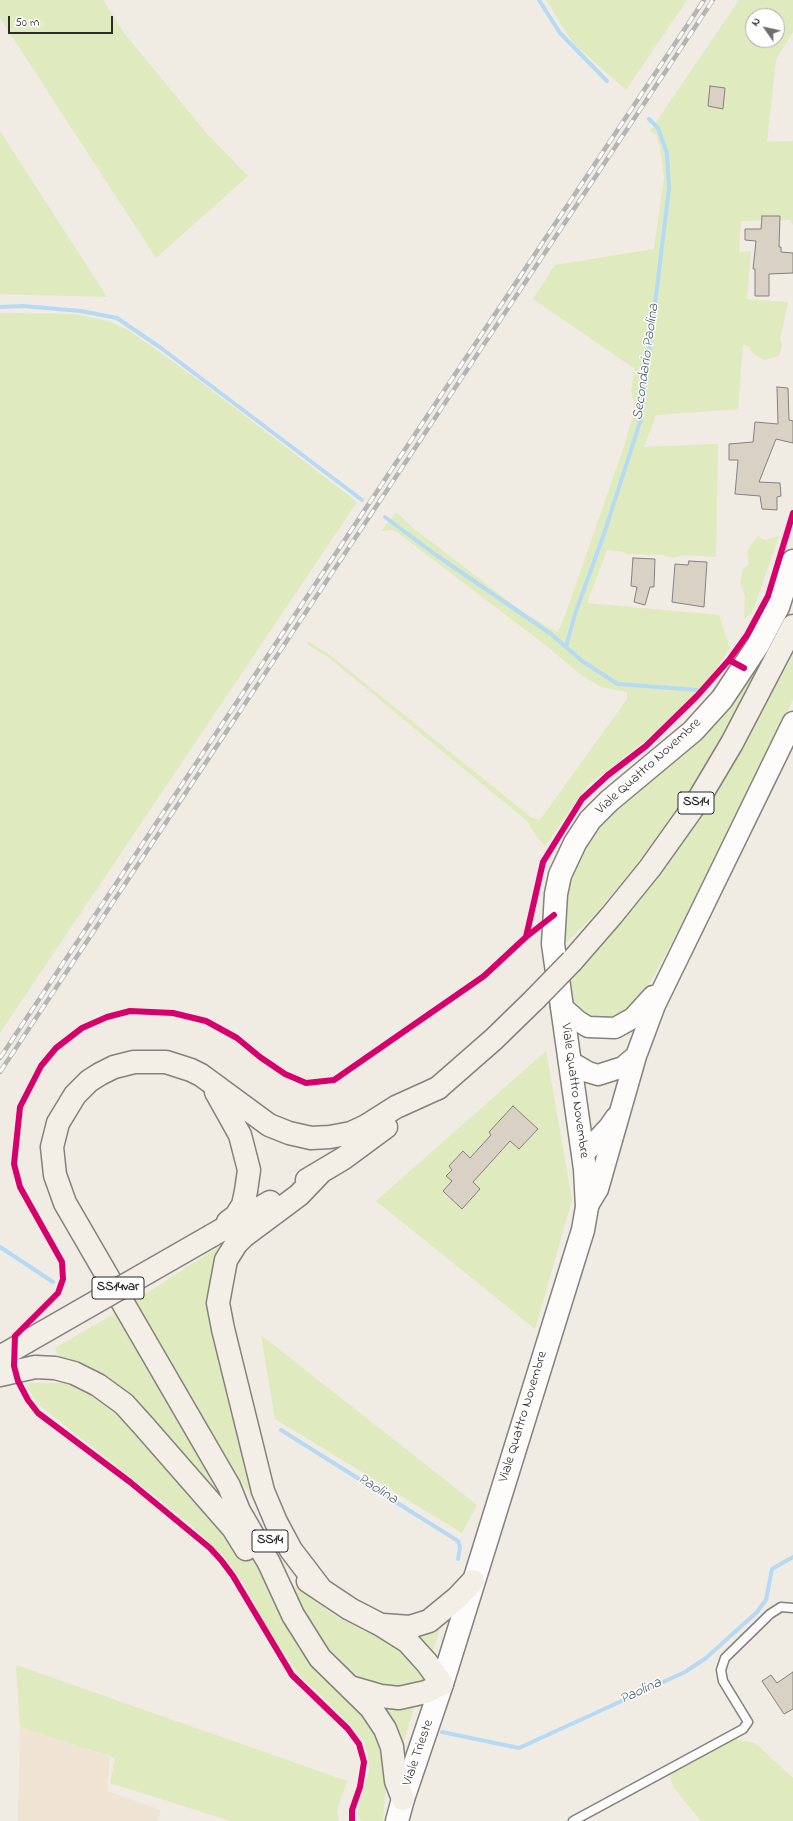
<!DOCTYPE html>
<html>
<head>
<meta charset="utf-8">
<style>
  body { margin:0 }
  #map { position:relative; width:793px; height:1821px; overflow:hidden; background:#f0ebe3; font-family:"Indie Flower",sans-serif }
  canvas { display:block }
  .north { position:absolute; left:745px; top:8px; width:40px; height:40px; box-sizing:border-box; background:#fff; border:1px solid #aaa; border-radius:50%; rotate:304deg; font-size:11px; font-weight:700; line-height:16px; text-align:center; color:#2b2b2b }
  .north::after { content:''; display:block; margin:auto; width:14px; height:18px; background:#706e6b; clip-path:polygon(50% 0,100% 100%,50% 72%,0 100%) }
  .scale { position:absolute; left:8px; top:16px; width:105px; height:18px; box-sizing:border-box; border:2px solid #2b2b2b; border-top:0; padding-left:5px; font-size:12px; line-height:14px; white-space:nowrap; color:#2b2b2b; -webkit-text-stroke:3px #fff; paint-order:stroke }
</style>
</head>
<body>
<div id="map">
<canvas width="793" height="1821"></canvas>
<div class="north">N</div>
<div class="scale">50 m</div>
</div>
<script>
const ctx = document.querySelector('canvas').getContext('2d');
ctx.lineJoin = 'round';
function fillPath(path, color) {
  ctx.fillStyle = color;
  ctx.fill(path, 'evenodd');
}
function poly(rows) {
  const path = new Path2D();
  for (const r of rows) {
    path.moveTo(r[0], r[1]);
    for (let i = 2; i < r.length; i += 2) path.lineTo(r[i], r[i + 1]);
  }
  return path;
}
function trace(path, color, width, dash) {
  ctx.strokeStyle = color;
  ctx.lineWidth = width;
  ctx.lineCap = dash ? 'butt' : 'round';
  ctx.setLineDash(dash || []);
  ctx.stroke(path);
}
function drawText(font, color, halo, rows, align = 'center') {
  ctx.font = font + ' "Indie Flower",sans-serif';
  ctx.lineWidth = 3;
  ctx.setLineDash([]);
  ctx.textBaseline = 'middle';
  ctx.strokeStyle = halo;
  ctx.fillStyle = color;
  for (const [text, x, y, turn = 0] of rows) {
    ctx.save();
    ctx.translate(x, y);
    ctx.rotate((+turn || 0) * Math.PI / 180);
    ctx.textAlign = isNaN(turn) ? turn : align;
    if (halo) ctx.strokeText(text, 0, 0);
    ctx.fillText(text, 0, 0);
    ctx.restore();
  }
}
const built = poly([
  [20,1727,110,1757,107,1791,161,1810,157,1821,18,1821]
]);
const green = poly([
  [0,0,103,0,124,33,208,135,248,176,156,258,0,18],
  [546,0,687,0,626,90,573,43],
  [739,0,793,0,793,32,776,59,767,142,793,141,793,225,790,220,741,221,739,252,751,251,747,299,788,302,780,339,782,346,779,356,764,360,755,355,749,349,750,346,743,345,738,409,656,415,644,447,718,444,716,557,683,555,672,558,662,555,627,554,620,551,607,550,587,603,719,615,730,648,705,685,668,723,587,786,545,846,536,836,527,821,328,657,307,644,308,641,330,655,532,818,540,820,627,699,627,692,601,687,581,675,544,644,394,530,381,531,396,512,412,527,520,610,549,628,558,632,566,613,624,446,635,408,631,390,635,369,533,299,555,265,654,249,664,178,660,147,656,135,650,131],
  [753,16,777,16,777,40,753,40],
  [0,131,107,297,0,294],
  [0,313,75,314,108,321,130,331,201,382,357,502,0,1033],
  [758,536,765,540,779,536,752,613,744,618,745,595,740,583,743,569,749,564,747,551],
  [793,594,793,602,780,629,711,757,680,805,636,865,597,912,566,943,563,922,566,893,573,868,593,834,604,818,650,780],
  [793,655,793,700,686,916,654,976,632,1009,602,1024,574,1007,569,991,570,981,633,908,702,815,736,759],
  [546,1051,572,1200,535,1329,376,1201],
  [223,1244,215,1328,256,1505,133,1302],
  [121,1310,237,1517,127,1400,53,1360,58,1356,55,1348],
  [261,1335,477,1505,462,1533,275,1419],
  [25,1383,64,1383,84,1387,116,1410,248,1552,282,1610,374,1720,387,1771,383,1821,362,1821,358,1815,360,1800,369,1772,368,1756,363,1739,329,1703,300,1676,265,1625,246,1588,226,1559,190,1524,44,1409,35,1400],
  [290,1583,339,1618,362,1630,398,1644,419,1667,425,1681,395,1692,373,1685,351,1672,329,1648,308,1616],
  [441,1626,432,1653,412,1634,430,1632],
  [16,1665,347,1781,337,1811,339,1821,231,1821,110,1783,115,1758,20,1727],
  [378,1704,415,1704,402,1748],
  [735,1739,755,1743,793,1778,793,1821,701,1821,674,1788,669,1773]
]);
const stream = poly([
  [539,0,560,33,607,81],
  [649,119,658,128,667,153,669,189,641,419,604,534,575,614,566,647,582,661,618,684,697,690],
  [0,307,23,306,81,311,117,318,161,348,362,500],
  [385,517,436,555,551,634,566,647],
  [0,1247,53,1282],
  [281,1430,458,1541,460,1547,458,1559],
  [442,1732,519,1748,685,1672,706,1658,757,1612,766,1600,772,1569,793,1557]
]);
const building = poly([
  [710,86,725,88,723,109,708,106,710,86],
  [762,216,780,216,779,247,781,247,781,252,793,253,793,273,769,274,769,296,755,296,755,269,753,269,756,241,745,240,745,229,761,229,762,216],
  [777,387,788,388,789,420,793,421,793,443,776,439,759,482,780,483,781,496,777,497,777,510,762,509,760,496,735,494,738,460,729,460,729,444,753,442,755,422,778,424,777,387],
  [633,558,655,559,654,587,650,587,645,605,634,602,637,587,631,586,633,558],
  [689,561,707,562,704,607,672,602,675,564,688,565,689,561],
  [513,1106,538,1129,519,1149,510,1141,473,1182,480,1189,462,1209,443,1191,452,1181,446,1176,452,1170,449,1166,463,1151,470,1158,491,1135,489,1132,513,1106],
  [793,1672,793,1709,784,1714,762,1681,771,1675,777,1683,793,1672]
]);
const service = poly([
  [573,1821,743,1729,748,1722,723,1681,721,1670,725,1658,770,1614,781,1607,793,1608]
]);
const tertiary = poly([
  [561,1006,578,1021,588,1027,615,1028,633,1018,653,996],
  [569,1061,588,1072,598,1075,623,1067,636,1056],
  [583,1155,609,1127,616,1117],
  [587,1207,598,1189,636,1056,655,1005,793,722]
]);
const secondary = poly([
  [397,1821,403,1799,442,1684,583,1230,587,1207,585,1169,553,944,556,894,560,875,575,843,590,820,609,801,693,731,722,699,758,645,778,607,793,561]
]);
const primary = poly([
  [572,961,612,915,650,868,697,802,732,743,793,626],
  [438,1088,494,1039,535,999]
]);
const trunk = poly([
  [216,1092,240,1135,249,1170,246,1191,243,1205,236,1216,228,1222],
  [320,1173,299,1195,244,1236,236,1244,226,1260,218,1303,223,1329,263,1491,276,1522,291,1550,320,1588],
  [307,1180,344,1158,386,1127],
  [211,1236,270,1202],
  [0,1357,26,1342],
  [0,1375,35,1367,55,1368,74,1373,98,1385,124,1404,143,1425,233,1528,246,1549],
  [308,1581,350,1609,381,1625,408,1642,427,1663,442,1684,426,1692,399,1698,381,1696,350,1687],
  [383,1625,410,1627,429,1621,457,1598,473,1581],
  [403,1799,396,1781,392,1747,385,1729,371,1708,320,1658,293,1615,269,1563,239,1511,229,1486,65,1203,55,1175,52,1147,58,1123,75,1095,89,1081,100,1074,114,1067,134,1062,166,1062,191,1070,201,1075,269,1125,289,1133,311,1138,330,1137,351,1133,366,1126,396,1107,438,1088]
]);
const rail = poly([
  [0,1058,704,0],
  [0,1072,713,0]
]);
const primaryBridge = poly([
  [535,999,572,961]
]);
const trunkBridge = poly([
  [26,1342,211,1236]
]);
const cycleway = poly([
  [729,660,747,635,768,596,793,513],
  [526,937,543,862,582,799,608,775,646,746,697,696,729,660,744,668],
  [352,1821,352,1810,360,1787,364,1762,359,1744,348,1729,292,1675,233,1576,221,1560,210,1548,130,1482,38,1413,28,1400,18,1381,14,1366,15,1336,58,1293,63,1279,62,1262,20,1187,14,1164,20,1107,41,1066,56,1048,82,1028,107,1017,130,1011,173,1013,206,1021,237,1038,260,1057,285,1074,306,1083,334,1080,484,976,526,937,554,915]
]);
const shields = [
  [696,803,36],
  [118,1288,52],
  [270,1541,36]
];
const shieldNames = [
  ["SS14",696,803],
  ["SS14var",118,1288],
  ["SS14",270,1541]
];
const streetNames = [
  ["Viale Quattro Novembre",649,767,-42],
  ["Viale Quattro Novembre",574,1091,82],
  ["Viale Quattro Novembre",524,1417,-73],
  ["Viale Trieste",419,1753,-71]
];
const waterNames = [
  ["Secondario Paolina",647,362,-82],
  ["Paolina",377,1490,32],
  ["Paolina",641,1692,-25]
];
fillPath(built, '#efe4d4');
fillPath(green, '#dfeabe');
trace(stream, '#b6daf4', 4);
fillPath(building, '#d8d1c4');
trace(building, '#84817e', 1);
trace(service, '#84817e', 11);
trace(tertiary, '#84817e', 23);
trace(secondary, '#84817e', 25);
trace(primary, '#84817e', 25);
trace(trunk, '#84817e', 25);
trace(service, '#fdfcfb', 8);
trace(tertiary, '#fdfcfb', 20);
trace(secondary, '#fdfcfb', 22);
trace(primary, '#f3eee6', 22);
trace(trunk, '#f3eee6', 22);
trace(rail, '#b4b4b3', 4.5);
trace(rail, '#fff', 3, [9]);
trace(primaryBridge, '#84817e', 25, []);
trace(trunkBridge, '#84817e', 25, []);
trace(primaryBridge, '#f3eee6', 22);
trace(trunkBridge, '#f3eee6', 22);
trace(cycleway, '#d6006c', 6);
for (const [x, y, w] of shields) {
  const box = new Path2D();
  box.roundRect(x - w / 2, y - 11, w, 22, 3);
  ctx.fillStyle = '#fff';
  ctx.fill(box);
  trace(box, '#2b2b2b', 1);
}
drawText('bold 13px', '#2b2b2b', null, shieldNames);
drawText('14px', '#2b2b2b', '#fff', streetNames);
drawText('italic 15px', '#4d5d69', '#fff', waterNames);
</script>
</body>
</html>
